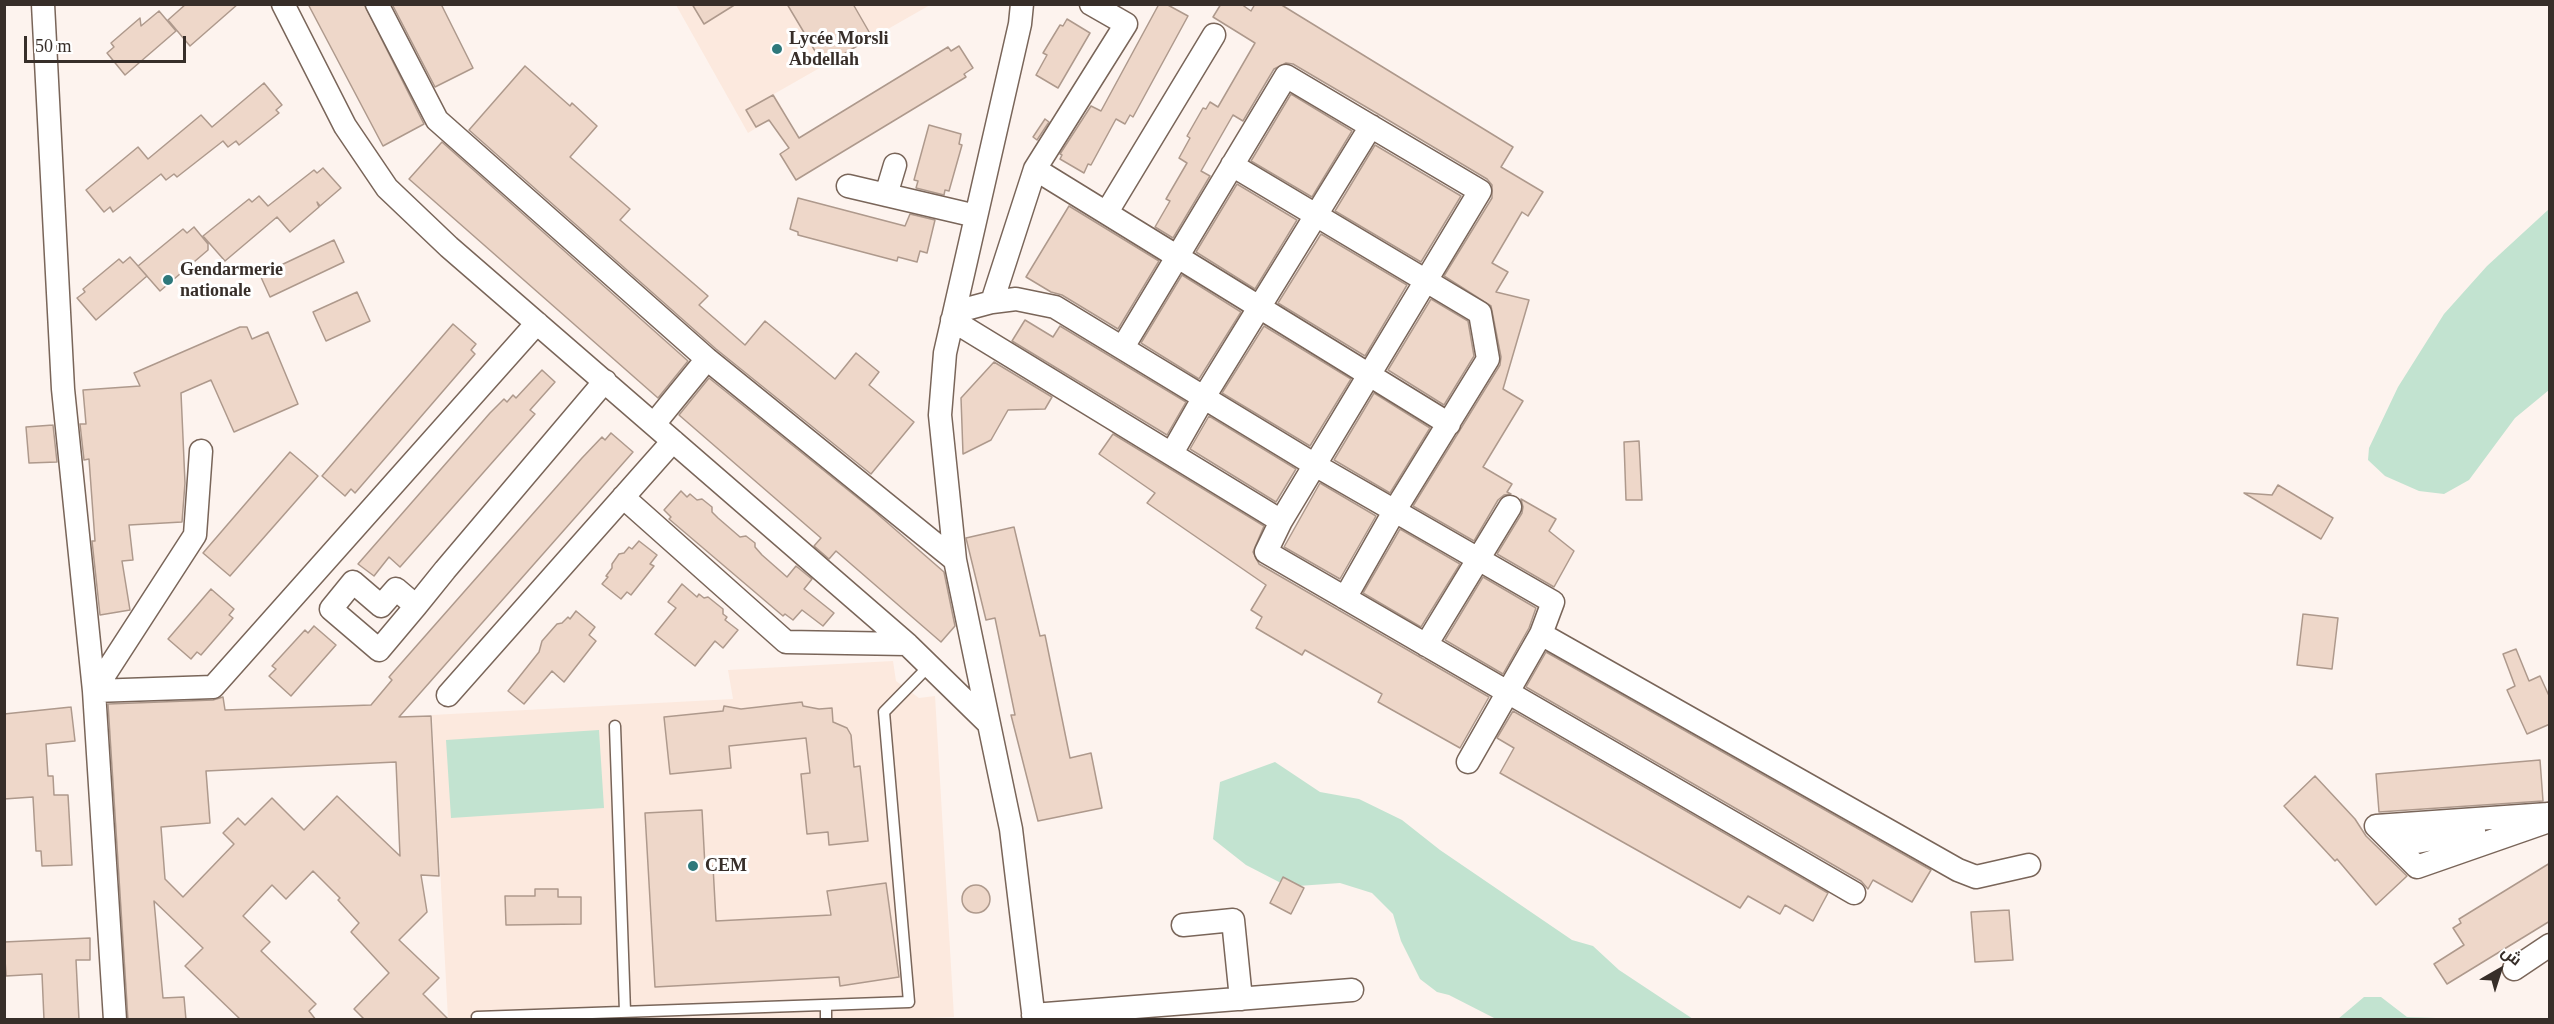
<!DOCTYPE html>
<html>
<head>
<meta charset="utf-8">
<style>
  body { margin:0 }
  #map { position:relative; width:2554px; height:1024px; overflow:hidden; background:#fdf3ee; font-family:"Times New Roman",Cairo,serif }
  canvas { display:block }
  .frame { position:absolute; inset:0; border:6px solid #372e29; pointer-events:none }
  .north { position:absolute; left:2470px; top:940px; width:60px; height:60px; -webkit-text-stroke:4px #fff; paint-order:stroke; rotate:39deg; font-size:16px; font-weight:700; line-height:24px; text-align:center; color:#372e29 }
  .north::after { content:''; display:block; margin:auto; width:21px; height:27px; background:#372e29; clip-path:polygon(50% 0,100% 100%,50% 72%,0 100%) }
  .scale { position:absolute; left:24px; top:36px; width:162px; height:27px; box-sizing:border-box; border:3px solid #372e29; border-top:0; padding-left:8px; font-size:18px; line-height:21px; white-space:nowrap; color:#372e29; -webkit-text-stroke:4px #fff; paint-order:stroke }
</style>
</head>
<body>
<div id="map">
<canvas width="2554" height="1024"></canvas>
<div class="frame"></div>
<div class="north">ش</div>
<div class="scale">50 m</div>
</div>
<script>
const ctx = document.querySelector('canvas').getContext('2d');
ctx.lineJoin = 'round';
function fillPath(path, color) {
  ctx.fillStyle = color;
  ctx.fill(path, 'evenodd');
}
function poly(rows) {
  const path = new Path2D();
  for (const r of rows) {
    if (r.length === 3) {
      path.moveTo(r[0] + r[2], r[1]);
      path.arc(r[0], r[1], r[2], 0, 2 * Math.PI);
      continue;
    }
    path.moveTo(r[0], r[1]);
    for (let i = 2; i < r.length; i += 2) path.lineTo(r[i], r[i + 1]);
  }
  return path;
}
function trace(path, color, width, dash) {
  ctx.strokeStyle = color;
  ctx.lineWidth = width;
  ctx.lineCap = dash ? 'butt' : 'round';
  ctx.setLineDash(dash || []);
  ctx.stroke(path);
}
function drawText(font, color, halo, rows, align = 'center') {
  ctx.font = font + ' "Times New Roman",serif';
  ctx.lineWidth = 6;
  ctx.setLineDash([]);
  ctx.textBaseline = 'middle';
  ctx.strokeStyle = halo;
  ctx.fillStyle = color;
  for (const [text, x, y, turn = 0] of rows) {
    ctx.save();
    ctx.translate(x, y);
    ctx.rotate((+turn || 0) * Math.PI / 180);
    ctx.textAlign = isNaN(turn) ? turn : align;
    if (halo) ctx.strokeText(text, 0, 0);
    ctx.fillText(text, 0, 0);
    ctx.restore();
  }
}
const built = poly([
  [676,5,930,5,774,94,784,111,748,133],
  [893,661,896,681,919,698,935,696,954,1017,877,1020,448,1019,432,715,733,699,728,670]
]);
const green = poly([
  [2549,209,2549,390,2515,418,2469,480,2444,494,2419,491,2385,476,2368,460,2369,448,2398,387,2444,314,2487,266],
  [599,730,604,808,451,818,446,740],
  [1275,762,1320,792,1359,799,1402,820,1440,850,1572,940,1593,946,1619,970,1693,1019,1496,1019,1449,995,1437,992,1420,979,1401,941,1393,914,1372,893,1340,883,1298,886,1279,882,1246,865,1213,839,1220,782],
  [2364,997,2381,997,2407,1017,2465,1019,2338,1019]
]);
const building = poly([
  [186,4,238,4,190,46,168,20,186,4],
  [308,4,364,4,424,124,383,146,308,4],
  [392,4,441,4,473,68,435,87,392,4],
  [692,4,736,4,704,24,692,4],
  [787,4,853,4,872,37,824,66,787,4],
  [1159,4,1166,4,1188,16,1133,117,1130,115,1125,124,1116,119,1091,165,1088,164,1084,173,1060,159,1062,155,1060,154,1091,106,1101,111,1159,4],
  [1221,4,1241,4,1251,11,1255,4,1280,4,1513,147,1501,167,1543,192,1528,216,1522,212,1492,263,1508,272,1496,292,1529,300,1503,389,1523,401,1483,467,1512,484,1507,492,1511,494,1504,495,1498,500,1474,541,1413,506,1500,365,1501,357,1491,306,1444,276,1492,198,1492,185,1487,179,1378,114,1293,64,1286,63,1274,69,1243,121,1233,115,1201,171,1210,176,1173,238,1155,227,1170,201,1166,199,1187,163,1179,158,1190,138,1187,136,1203,108,1206,109,1210,102,1218,107,1255,43,1213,17,1221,4],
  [159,11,176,31,125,75,107,53,114,47,111,43,140,18,141,26,159,11],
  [1067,19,1090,33,1058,88,1036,75,1047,55,1043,53,1060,25,1063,26,1067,19],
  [959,46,973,68,964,74,966,77,796,180,780,154,789,148,769,120,756,127,746,110,773,95,799,138,948,47,951,51,959,46],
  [525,66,570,106,572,103,597,126,570,157,630,209,620,220,708,296,699,305,745,345,765,321,835,379,856,353,879,372,869,385,914,422,871,474,716,349,469,130,525,66],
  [264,83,282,105,276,110,279,113,239,145,236,141,228,147,223,141,177,177,174,174,166,180,161,174,113,212,110,207,104,212,86,190,138,147,148,159,201,115,212,127,264,83],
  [1291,94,1352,131,1312,197,1251,161,1291,94],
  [1045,119,1049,122,1037,140,1033,137,1045,119],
  [929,125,961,134,959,144,962,145,949,191,945,190,944,195,916,188,918,181,914,180,929,125],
  [442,142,688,361,658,398,409,179,442,142],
  [1375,145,1461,196,1421,262,1335,211,1375,145],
  [323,168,341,188,320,206,317,202,319,207,290,232,277,217,225,261,203,236,249,199,252,202,259,196,268,206,314,170,317,173,323,168],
  [1237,184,1297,220,1255,289,1196,252,1237,184],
  [798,198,905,226,910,214,935,220,927,253,920,251,917,262,898,257,897,261,798,235,798,232,790,229,798,198],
  [1069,206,1159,261,1118,329,1062,295,1051,292,1026,277,1069,206],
  [194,227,208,244,208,250,160,291,138,266,183,229,187,233,194,227],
  [1321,234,1407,285,1365,356,1278,303,1321,234],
  [334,240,344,262,270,297,260,275,334,240],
  [130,257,147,276,96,320,77,298,85,292,83,289,119,259,123,263,130,257],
  [1182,275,1241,312,1199,379,1141,343,1182,275],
  [357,292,370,321,326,341,313,312,357,292],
  [1431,299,1468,321,1474,356,1444,405,1388,370,1431,299],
  [1025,320,1053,337,1060,326,1186,402,1167,435,1012,341,1025,320],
  [453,324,476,344,471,350,475,354,368,478,355,493,351,489,345,496,322,476,453,324],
  [1264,326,1351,379,1310,446,1222,393,1264,326],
  [240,327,247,327,252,339,268,332,298,404,234,432,211,380,181,393,185,483,182,522,129,525,133,560,122,561,130,610,100,615,92,541,95,541,89,459,84,460,80,424,86,424,83,390,140,386,134,373,240,327],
  [994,362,1052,397,1045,409,1008,410,991,440,963,454,961,398,994,362],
  [542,370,555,382,530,410,535,414,400,567,389,557,374,576,358,564,490,413,504,399,507,402,513,395,516,398,542,370],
  [709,378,874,511,944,572,955,626,941,642,836,551,829,559,814,546,821,538,679,415,709,378],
  [1374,393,1430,428,1390,493,1334,460,1374,393],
  [1209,416,1296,469,1276,502,1190,449,1209,416],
  [53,425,57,462,29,463,26,427,53,425],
  [611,433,633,452,399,717,431,716,439,876,421,875,427,912,399,940,439,978,423,994,449,1020,365,1020,354,1009,389,973,351,932,359,923,338,900,340,898,313,871,286,899,272,885,243,916,270,942,261,951,316,1004,309,1011,316,1020,241,1020,185,966,203,948,154,901,163,998,184,997,186,1020,128,1020,108,704,213,700,223,697,225,710,371,705,392,680,389,677,582,458,602,437,605,440,611,433],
  [396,762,400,856,337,796,304,830,272,798,245,825,238,818,223,833,234,844,183,897,165,879,161,827,210,823,206,771,396,762],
  [1113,434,1264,526,1253,552,1259,564,1489,697,1460,748,1378,702,1382,694,1305,650,1302,655,1256,628,1262,617,1251,610,1266,585,1147,503,1155,493,1099,454,1113,434],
  [1639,441,1642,500,1626,500,1624,442,1639,441],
  [290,452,318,476,230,576,203,553,290,452],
  [1320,483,1376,516,1340,579,1284,547,1320,483],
  [2278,485,2333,518,2321,539,2244,493,2272,495,2278,485],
  [681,491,687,497,690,494,697,500,702,499,712,507,712,512,718,518,740,537,746,536,755,543,755,547,762,555,787,577,796,566,812,579,804,589,834,613,823,626,802,610,793,620,785,614,783,616,669,519,671,517,664,510,681,491],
  [1521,499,1556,519,1549,531,1574,551,1554,587,1497,554,1522,513,1523,507,1521,499],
  [1014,527,1040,636,1045,635,1070,758,1091,753,1102,808,1038,821,1011,715,1015,715,995,618,986,620,966,538,1014,527],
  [1400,529,1460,564,1421,627,1363,593,1400,529],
  [639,541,657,555,650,564,654,566,631,595,627,592,621,599,602,584,608,577,606,576,612,568,612,564,619,554,624,553,629,547,632,549,639,541],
  [1483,577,1536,608,1529,628,1503,674,1445,640,1483,577],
  [682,584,697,597,699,594,704,598,708,597,723,609,723,614,727,617,725,620,738,630,723,648,715,641,695,666,655,634,676,608,668,602,682,584],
  [211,589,234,609,229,615,233,618,201,655,197,652,191,659,168,639,211,589],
  [576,611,595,627,589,635,596,641,564,682,552,671,524,704,508,691,539,652,542,641,557,624,562,623,568,617,570,619,576,611],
  [2303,614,2338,618,2332,669,2297,665,2303,614],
  [314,626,336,645,291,696,269,676,276,669,272,666,305,630,308,633,314,626],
  [2516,649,2529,681,2540,676,2550,698,2550,724,2527,734,2507,690,2515,686,2503,654,2516,649],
  [1546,652,1931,870,1912,902,1873,880,1868,889,1861,881,1526,687,1546,652],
  [802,702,803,706,819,709,832,708,833,722,847,728,851,735,854,767,860,766,868,841,829,845,828,832,807,834,801,774,810,773,806,738,729,746,731,768,670,774,664,717,723,711,724,706,741,709,802,702],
  [71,707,75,741,46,744,48,776,53,776,54,795,68,795,72,865,42,866,41,851,36,851,33,797,4,799,4,714,71,707],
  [1513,711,1828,893,1813,921,1785,905,1780,914,1748,896,1740,908,1500,773,1514,748,1497,738,1513,711],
  [2540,760,2543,801,2379,812,2376,774,2540,760],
  [2315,776,2355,819,2366,836,2407,876,2376,905,2337,859,2335,861,2284,806,2315,776],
  [702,810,705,867,713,866,716,921,831,915,827,891,886,883,899,977,840,986,839,977,655,987,645,813,702,810],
  [2550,863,2550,921,2447,984,2434,964,2464,945,2453,928,2461,923,2459,919,2550,863],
  [1283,877,1304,888,1291,914,1270,903,1283,877],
  [976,899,14],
  [535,889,558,889,558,897,581,897,581,924,506,925,505,896,535,896,535,889],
  [2009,910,2013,960,1975,962,1971,912,2009,910],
  [90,938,90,960,76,960,79,1020,44,1020,42,974,6,976,4,942,90,938]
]);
const lane = poly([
  [615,726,625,1012],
  [826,1005,826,1020],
  [477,1017,909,1002,884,712,928,667]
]);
const street = poly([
  [43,4,63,389,94,691,115,1020],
  [283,4,345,126,387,188,449,247,907,644,989,724,1011,829,1034,1020],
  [377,4,437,120,707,359,955,560],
  [1232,165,1480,313,1488,359,1395,510,1345,598],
  [1035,169,1449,424],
  [848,186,976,216],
  [886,195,895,165],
  [1107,212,1214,35],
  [992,302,1035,169,1126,24,1091,4],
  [955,312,992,302,1016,299,1055,307,1315,465,1553,602,1541,634,1468,762],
  [952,320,1281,521],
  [1123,347,1286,76,1480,191,1281,521,1266,552,1854,893],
  [654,424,707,359],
  [201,451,195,535,94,691,213,687,537,323],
  [1172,453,1204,397,1371,126],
  [623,497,786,642,907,644],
  [416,606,396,589,381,606,353,582,331,609,379,650,416,606,445,570,605,381],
  [1541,634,1958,870,1976,877,2029,865],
  [1426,645,1510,507],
  [448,695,673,441],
  [989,724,955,560,940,415,945,353,1020,24,1022,4],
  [2548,814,2549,821,2417,867,2376,826,2548,814],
  [2396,846,2474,831],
  [1183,925,1233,920,1241,999],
  [2514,969,2550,945],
  [1033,1015,1352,990]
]);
const markers = [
  [777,49,6,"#2e787b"],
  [168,280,6,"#2e787b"],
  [693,866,6,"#2e787b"]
];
const poiNames = [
  ["Lycée Morsli",789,39],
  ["Abdellah",789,60],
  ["Gendarmerie",180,270],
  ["nationale",180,291],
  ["CEM",705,866]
];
fillPath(built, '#fce9de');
fillPath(green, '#c2e3d0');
fillPath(building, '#eed7c9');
trace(building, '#ae998c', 1.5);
trace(lane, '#796559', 13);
trace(street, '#796559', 25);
trace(lane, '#fff', 10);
trace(street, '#fff', 22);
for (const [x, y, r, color] of markers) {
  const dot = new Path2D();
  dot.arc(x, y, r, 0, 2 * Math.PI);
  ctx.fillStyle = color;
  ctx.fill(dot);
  trace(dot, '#fff', 2);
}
drawText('bold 18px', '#372e29', '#fff', poiNames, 'left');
</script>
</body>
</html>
